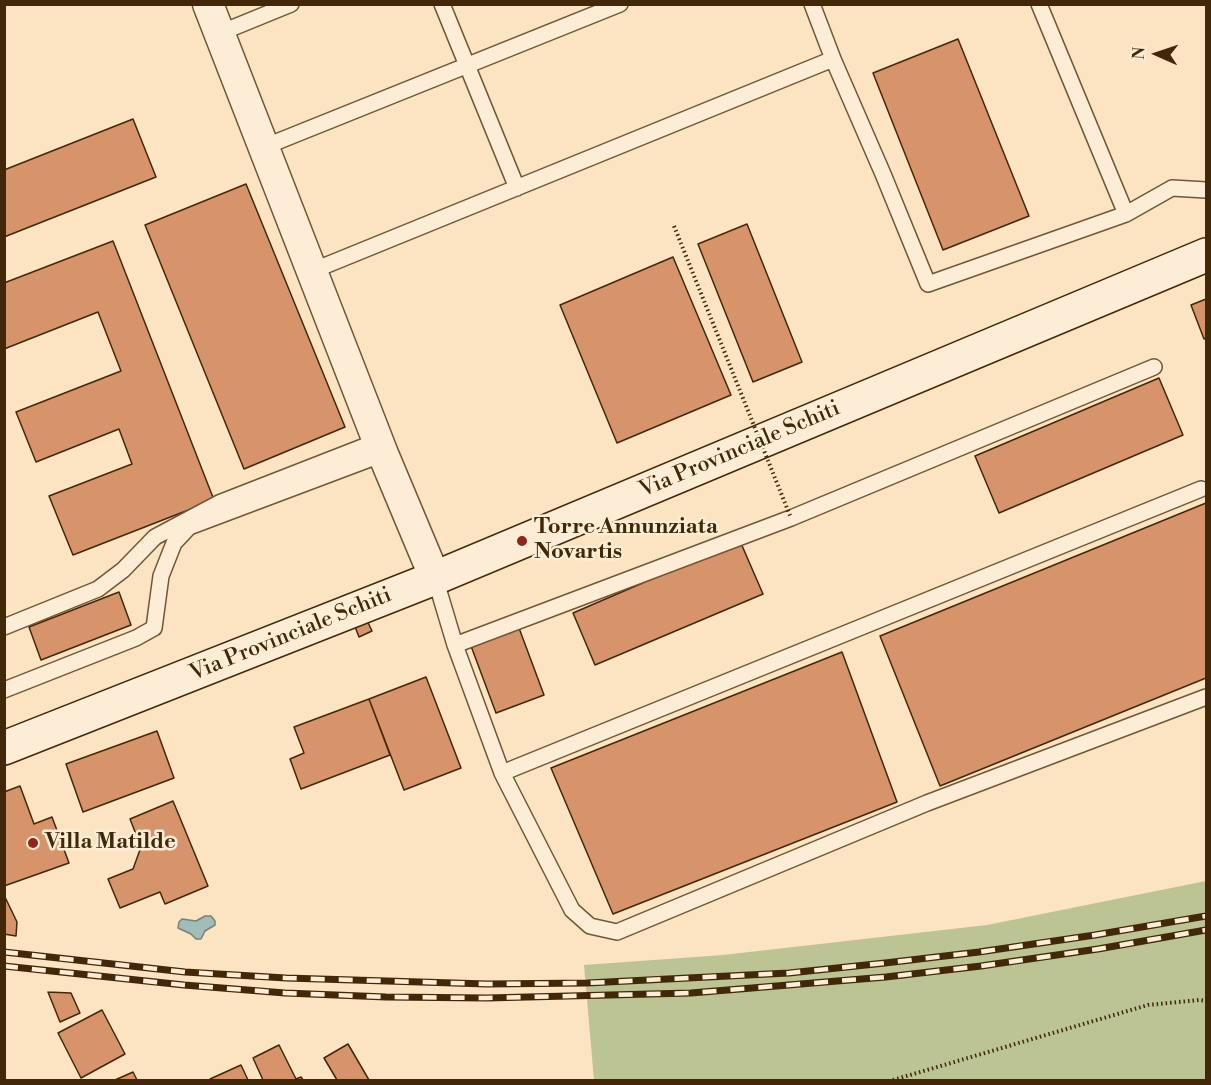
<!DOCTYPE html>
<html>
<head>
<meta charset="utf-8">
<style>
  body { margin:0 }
  #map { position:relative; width:1211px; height:1085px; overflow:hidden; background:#fce3c1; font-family:"Libre Bodoni",serif }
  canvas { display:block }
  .frame { position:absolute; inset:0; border:6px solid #422808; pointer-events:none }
  .north { position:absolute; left:1127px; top:24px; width:60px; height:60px; -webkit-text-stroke:4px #fdedd7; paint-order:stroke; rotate:273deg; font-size:16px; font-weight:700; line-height:24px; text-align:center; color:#422808 }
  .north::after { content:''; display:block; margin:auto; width:21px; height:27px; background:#422808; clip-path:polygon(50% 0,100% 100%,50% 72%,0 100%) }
</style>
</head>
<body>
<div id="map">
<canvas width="1211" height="1085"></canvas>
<div class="frame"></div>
<div class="north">N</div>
</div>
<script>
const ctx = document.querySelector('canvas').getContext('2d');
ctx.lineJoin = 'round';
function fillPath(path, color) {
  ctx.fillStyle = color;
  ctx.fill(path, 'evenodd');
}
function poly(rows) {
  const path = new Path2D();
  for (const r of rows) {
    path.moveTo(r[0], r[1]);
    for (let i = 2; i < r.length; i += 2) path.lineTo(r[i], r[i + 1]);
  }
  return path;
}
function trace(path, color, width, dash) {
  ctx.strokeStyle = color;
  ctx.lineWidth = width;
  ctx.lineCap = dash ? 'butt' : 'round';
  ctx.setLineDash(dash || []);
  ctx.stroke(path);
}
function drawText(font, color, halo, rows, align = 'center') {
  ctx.font = font + ' "Libre Bodoni",serif';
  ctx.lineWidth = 5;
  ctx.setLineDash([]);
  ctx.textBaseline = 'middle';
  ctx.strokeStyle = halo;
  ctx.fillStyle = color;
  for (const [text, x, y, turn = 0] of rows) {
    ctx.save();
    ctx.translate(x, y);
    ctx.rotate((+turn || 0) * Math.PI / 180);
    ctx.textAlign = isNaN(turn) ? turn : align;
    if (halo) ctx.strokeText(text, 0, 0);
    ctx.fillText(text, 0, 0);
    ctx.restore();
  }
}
const green = poly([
  [1206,881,1206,1080,594,1080,584,965,723,955,987,925]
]);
const water = poly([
  [205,916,211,916,215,921,215,925,205,931,201,939,196,939,191,934,178,928,179,922,182,919,196,921,205,916]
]);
const building = poly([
  [958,39,1029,216,943,250,873,73,958,39],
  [133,119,156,177,4,237,4,170,133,119],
  [246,184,345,427,244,469,145,225,246,184],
  [747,224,802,362,753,382,698,244,747,224],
  [113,241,214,500,73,555,49,496,132,464,119,429,36,462,16,412,121,371,98,312,4,349,4,283,113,241],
  [673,257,731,395,617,443,560,305,673,257],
  [1206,299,1206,338,1204,339,1191,305,1206,299],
  [1159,378,1183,435,999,513,975,456,1159,378],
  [1206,503,1206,678,940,786,880,636,1206,503],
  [740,541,763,594,595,665,573,613,740,541],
  [119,592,131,625,41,660,29,627,119,592],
  [364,614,372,631,359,637,352,619,364,614],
  [519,628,544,695,496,713,471,646,519,628],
  [842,652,897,802,613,914,551,768,842,652],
  [426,677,461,768,404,790,369,699,426,677],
  [369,699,390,755,301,789,290,759,304,753,294,727,369,699],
  [157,731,174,778,83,812,66,764,157,731],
  [20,786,34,824,52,817,69,863,4,886,4,792,20,786],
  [173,801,208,886,165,904,160,892,120,908,108,879,133,869,141,847,130,819,173,801],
  [4,895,17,922,16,936,4,934,4,895],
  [48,992,71,993,80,1013,60,1022,48,992],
  [102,1010,125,1054,81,1078,58,1033,102,1010],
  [348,1044,369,1080,337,1080,324,1058,348,1044],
  [279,1045,296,1079,301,1077,303,1080,263,1080,253,1058,279,1045],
  [241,1065,248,1080,211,1080,210,1079,241,1065],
  [133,1072,137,1080,115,1080,133,1072]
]);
const path = poly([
  [893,1080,1148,1005,1199,1000,1206,1001]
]);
const lane = poly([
  [442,4,517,188],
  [812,4,833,59,883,174,928,284,1126,214,1172,188,1206,190],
  [1039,4,1126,214],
  [220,33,291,4],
  [264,147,620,4],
  [312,271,833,59],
  [435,578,455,645,502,773,572,910,590,926,617,932,927,803,1206,697],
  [4,627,98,589,123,570,155,537,219,503,378,441],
  [455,645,791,518,1154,367],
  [4,690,136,638,154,628,161,576,174,543,189,527,383,454],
  [502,773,1201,489]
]);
const street = poly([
  [208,4,383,454,435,578]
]);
const secondary = poly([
  [4,748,435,578,1206,255]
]);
const rail = poly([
  [4,952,185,972,286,978,487,984,587,983,789,973,885,963,979,952,1095,935,1206,916],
  [4,966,184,985,285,993,386,997,487,998,691,993,886,977,981,966,1098,949,1206,930]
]);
const pathBridge = poly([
  [674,226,791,518]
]);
const markers = [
  [522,541,6,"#8f2418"],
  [33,843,6,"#8f2418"]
];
const streetNames = [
  ["Via Provinciale Schiti",740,450,-23],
  ["Via Provinciale Schiti",291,635,-22]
];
const poiNames = [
  ["Torre Annunziata",534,528],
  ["Novartis",534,553],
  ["Villa Matilde",45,843]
];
fillPath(green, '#bdc494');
fillPath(water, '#a1bdba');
trace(water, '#7b8173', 1.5);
fillPath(building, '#d7946b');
trace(building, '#422808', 1.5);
trace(lane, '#705736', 18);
trace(street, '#705736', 33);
trace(secondary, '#422808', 36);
trace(path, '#422808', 4, [1.5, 3]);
trace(lane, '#fdedd7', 15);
trace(street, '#fdedd7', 30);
trace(secondary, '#fdedd7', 33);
trace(rail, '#422808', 7);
trace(rail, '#fdedd7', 4.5, [14]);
trace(pathBridge, '#422808', 4, [1.5, 3]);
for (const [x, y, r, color] of markers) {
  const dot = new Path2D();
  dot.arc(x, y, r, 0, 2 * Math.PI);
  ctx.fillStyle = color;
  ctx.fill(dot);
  trace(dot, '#fdedd7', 2);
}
drawText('22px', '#422808', '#fdedd7', streetNames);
drawText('bold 22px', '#422808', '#fdedd7', poiNames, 'left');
</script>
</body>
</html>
